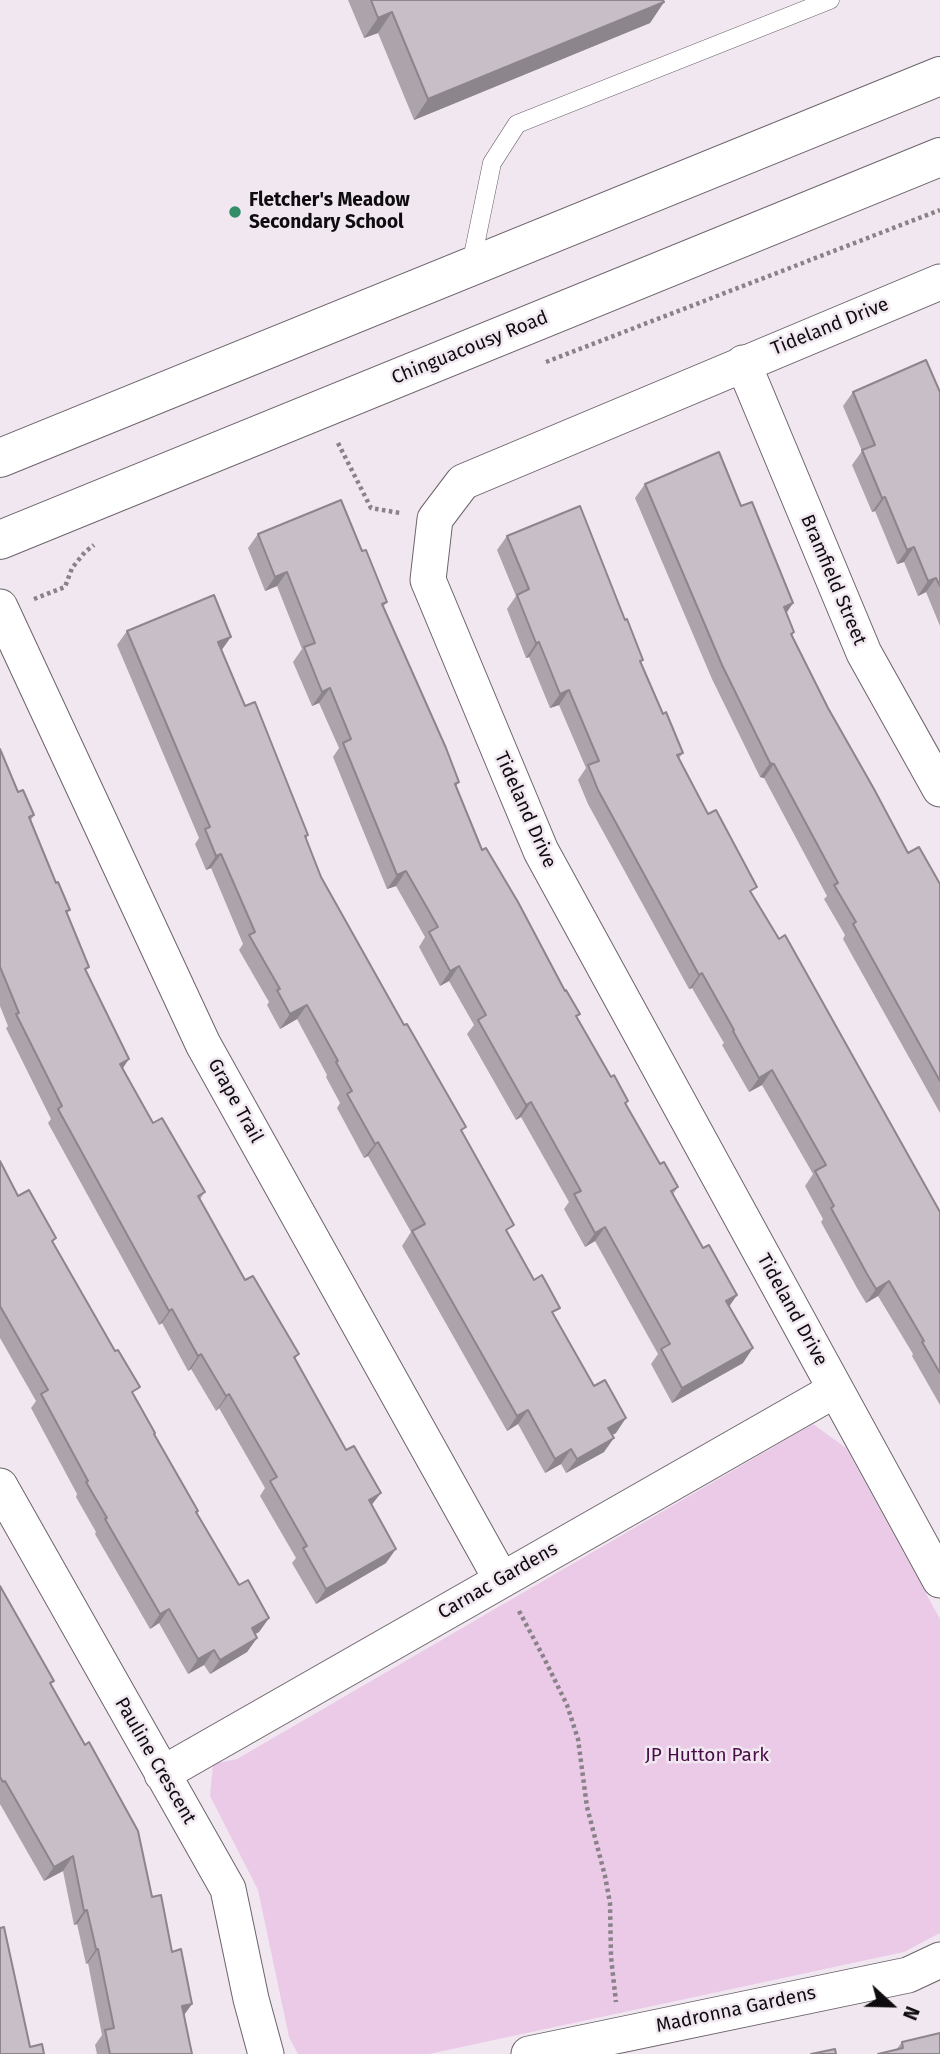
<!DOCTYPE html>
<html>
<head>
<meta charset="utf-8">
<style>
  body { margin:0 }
  #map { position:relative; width:940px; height:2054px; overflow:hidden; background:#f1e7f0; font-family:"Fira Sans",sans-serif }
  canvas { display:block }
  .north { position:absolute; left:856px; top:1970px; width:70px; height:70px; -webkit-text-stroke:5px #f1e7f0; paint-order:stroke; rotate:112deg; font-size:19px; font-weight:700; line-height:28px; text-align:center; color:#0f0c0f }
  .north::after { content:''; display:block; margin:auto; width:24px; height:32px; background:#0f0c0f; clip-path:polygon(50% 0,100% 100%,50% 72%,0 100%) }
</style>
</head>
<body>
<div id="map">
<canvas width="940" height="2054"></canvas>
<div class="north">N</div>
</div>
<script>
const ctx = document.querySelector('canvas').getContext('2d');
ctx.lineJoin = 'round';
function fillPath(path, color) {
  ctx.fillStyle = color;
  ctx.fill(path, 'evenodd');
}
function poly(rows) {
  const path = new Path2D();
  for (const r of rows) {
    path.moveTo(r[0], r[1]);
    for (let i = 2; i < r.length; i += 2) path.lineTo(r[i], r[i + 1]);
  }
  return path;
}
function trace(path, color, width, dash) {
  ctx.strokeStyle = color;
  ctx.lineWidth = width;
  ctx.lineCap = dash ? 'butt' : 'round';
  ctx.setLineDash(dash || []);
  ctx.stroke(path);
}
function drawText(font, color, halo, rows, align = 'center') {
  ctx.font = font + ' "Fira Sans",sans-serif';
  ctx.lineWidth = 5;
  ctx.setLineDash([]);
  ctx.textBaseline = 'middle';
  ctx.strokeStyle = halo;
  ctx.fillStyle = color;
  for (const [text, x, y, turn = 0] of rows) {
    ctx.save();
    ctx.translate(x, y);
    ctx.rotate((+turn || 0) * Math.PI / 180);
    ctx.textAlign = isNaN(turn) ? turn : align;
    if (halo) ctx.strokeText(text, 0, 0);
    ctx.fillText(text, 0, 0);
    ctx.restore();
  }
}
const green = poly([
  [813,1424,846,1448,940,1619,940,1933,904,1952,429,2054,298,2054,289,2037,258,1890,210,1796,213,1764,237,1759]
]);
const path = poly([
  [546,362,940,210],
  [338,443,371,508,400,513],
  [34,599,65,587,72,568,85,552,94,545],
  [519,1611,544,1658,567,1705,578,1739,587,1807,605,1876,610,1903,611,1957,616,2002]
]);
const service = poly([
  [471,265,492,163,517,124,830,0]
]);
const minor = poly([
  [940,282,463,482,435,519,428,580,541,851,940,1580],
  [743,363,864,653,940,789],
  [0,607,203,1044,501,1579],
  [0,1486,228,1889,251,1999,266,2054],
  [162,1774,835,1390],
  [529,2054,908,1975,940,1960]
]);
const secondary = poly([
  [0,458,940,76],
  [0,540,940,157]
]);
const wall = poly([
  [348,0,663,0,664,2,650,23,414,120,378,33,364,38],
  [853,392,940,392,940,626,926,592,918,596,904,562,897,564,875,511,872,512,852,465,862,451,843,406],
  [645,484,741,506,793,603,786,613,794,632,792,636,828,708,908,853,940,884,940,1113,843,939,845,935,824,899,827,896,764,778,760,777,712,679,635,498],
  [258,534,362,551,387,602,383,607,459,782,456,786,482,850,611,1077,628,1101,626,1104,660,1164,678,1187,673,1194,703,1248,737,1295,729,1307,743,1363,672,1403,651,1364,658,1354,595,1241,585,1247,564,1209,569,1202,521,1117,516,1120,467,1034,474,1025,449,981,440,986,419,947,425,937,396,886,387,889,333,757,339,748,319,703,312,706,293,662,302,649,277,586,265,591,248,548],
  [507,536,641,663,663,714,683,753,679,758,708,814,752,894,940,1212,940,1405,912,1356,913,1354,878,1296,866,1303,857,1288,821,1222,823,1219,805,1186,813,1174,762,1085,749,1092,722,1045,724,1043,692,988,689,989,588,804,578,780,586,768,559,705,550,708,529,657,526,658,507,609,516,596,497,550],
  [127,631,221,650,245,706,308,835,306,839,321,877,462,1132,508,1234,554,1316,616,1433,612,1435,604,1452,566,1473,561,1464,545,1473,518,1424,507,1431,402,1246,411,1232,368,1156,364,1158,337,1108,340,1103,326,1077,327,1075,297,1019,280,1029,267,1005,269,1002,239,950,243,944,211,868,206,870,195,844,199,838,117,645],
  [0,749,18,792,34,815,31,820,56,883,70,910,67,913,86,972,123,1068,153,1123,205,1192,200,1199,245,1280,299,1354,295,1359,372,1506,386,1563,316,1604,292,1563,296,1558,260,1496,265,1488,219,1408,216,1411,191,1369,188,1371,162,1323,159,1325,48,1123,51,1119,6,1028,8,1026,0,1006],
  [0,1161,18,1196,53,1242,154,1435,198,1511,197,1513,239,1585,269,1618,259,1632,255,1634,257,1638,247,1652,210,1674,204,1665,188,1674,159,1623,150,1629,95,1534,96,1532,76,1497,77,1494,31,1408,36,1401,0,1338],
  [0,1586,51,1685,152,1897,184,2015,192,2054,97,2054,95,2045,102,2035,88,1963,86,1964,77,1924,74,1925,63,1871,44,1881,0,1804],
  [902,2042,940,2054,896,2050]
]);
const shadedWall = poly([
  [664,2,650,23,414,120,428,99],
  [392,12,378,33,364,38,378,18],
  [885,497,875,511,872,512,882,498],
  [914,547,904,562,897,564,907,550],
  [287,572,277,586,265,591,275,577],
  [936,578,926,592,918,596,928,581],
  [793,603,783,618,784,607],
  [231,637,221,651,218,642],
  [539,642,529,657,526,658,536,643],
  [330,688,319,703,312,706,322,692],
  [569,690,559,705,550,708,560,694],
  [770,763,774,764,764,778,760,777],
  [221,854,211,868,206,870,216,856],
  [406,871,396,886,387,889,397,875],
  [459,966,449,981,440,986,450,971],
  [702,973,692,988,689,989,699,975],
  [307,1005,297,1019,280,1029,290,1014],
  [129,1059,119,1074,120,1064],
  [772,1070,762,1085,749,1092,759,1078],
  [531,1102,521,1117,516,1120,526,1105],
  [378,1142,368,1156,364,1158,375,1144],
  [605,1227,595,1241,585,1247,595,1233],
  [889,1281,878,1296,866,1303,876,1289],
  [737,1295,727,1309,726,1301],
  [172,1309,162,1323,159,1325,169,1311],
  [753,1348,743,1363,672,1403,682,1388],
  [201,1354,191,1369,188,1371,198,1356],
  [229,1394,219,1408,216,1411,226,1396],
  [528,1410,518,1424,507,1431,517,1416],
  [626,1418,616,1433,598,1443,608,1428],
  [614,1438,604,1452,566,1473,577,1459],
  [571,1449,561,1464,545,1473,555,1459],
  [381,1493,370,1507,369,1500],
  [396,1549,386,1563,316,1604,326,1589],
  [169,1609,159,1623,150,1629,160,1614],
  [269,1618,259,1632,241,1642,252,1628],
  [257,1638,247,1652,210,1674,220,1660],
  [214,1650,204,1665,188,1674,198,1659],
  [73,1856,63,1871,44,1881,54,1867],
  [87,1910,77,1924,74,1925,84,1911],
  [96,1949,98,1949,88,1963,86,1964],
  [192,2004,182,2018,182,2006]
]);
const building = poly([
  [371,0,663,0,664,2,428,99,392,12,378,18,371,0],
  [926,360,940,392,940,586,936,578,928,581,914,547,907,550,885,497,882,498,862,450,875,445,853,392,926,360],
  [719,452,741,506,752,502,793,603,784,607,794,632,791,634,828,708,874,789,908,853,919,847,940,884,940,1081,853,924,856,922,834,885,838,883,774,764,770,763,722,665,645,484,719,452],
  [341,500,362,551,366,550,387,602,382,604,446,748,459,782,455,784,482,850,486,848,518,902,565,991,566,990,580,1014,576,1016,611,1077,614,1075,628,1101,625,1103,660,1164,664,1162,678,1187,671,1191,703,1248,709,1245,737,1295,726,1301,753,1348,682,1388,661,1349,670,1344,605,1227,595,1233,574,1194,581,1191,531,1102,526,1105,478,1020,486,1015,459,966,450,971,429,932,438,927,406,871,397,875,343,743,351,739,330,688,322,692,304,647,315,643,287,572,275,577,258,534,341,500],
  [580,506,625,620,627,619,643,660,640,661,663,714,666,712,683,753,677,755,708,814,716,810,757,887,750,891,779,939,785,935,940,1212,940,1373,922,1342,924,1341,889,1281,876,1289,867,1274,831,1208,834,1206,815,1171,826,1165,772,1070,759,1078,733,1031,734,1030,702,973,699,975,598,790,588,765,599,761,569,690,560,694,539,642,536,643,517,595,529,589,507,536,580,506],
  [214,595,231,637,218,642,245,706,255,702,308,835,305,836,321,877,404,1025,407,1024,466,1127,461,1130,514,1225,506,1230,534,1280,542,1275,560,1308,552,1312,594,1386,605,1380,626,1418,608,1428,614,1438,577,1459,571,1449,555,1459,528,1410,517,1416,412,1231,425,1224,378,1142,375,1144,347,1094,352,1091,336,1062,338,1061,307,1005,290,1014,277,990,280,989,249,935,255,932,221,854,216,856,205,829,210,827,127,631,214,595],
  [0,749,18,792,23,790,34,815,29,817,56,883,58,882,70,910,66,911,89,967,85,969,129,1059,120,1064,153,1123,162,1118,205,1192,198,1196,245,1280,253,1276,299,1354,294,1357,346,1450,354,1446,381,1493,369,1500,396,1549,326,1589,303,1548,307,1546,270,1481,277,1477,229,1394,226,1396,201,1354,198,1356,172,1309,169,1311,58,1109,62,1106,16,1014,19,1013,0,967,0,749],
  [0,1161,18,1196,29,1190,56,1238,52,1241,115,1351,118,1350,140,1387,132,1392,155,1433,154,1434,198,1511,196,1512,239,1585,248,1580,269,1618,252,1628,257,1638,220,1660,214,1650,198,1659,169,1609,160,1614,105,1519,107,1518,86,1482,88,1481,41,1394,48,1390,0,1306,0,1161],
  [0,1586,54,1681,50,1683,85,1745,89,1742,138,1831,152,1897,161,1895,172,1952,181,1949,192,2004,182,2006,192,2054,110,2054,105,2030,114,2028,98,1949,96,1949,87,1910,84,1911,73,1856,54,1867,5,1781,3,1782,0,1777,0,1586],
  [4,1927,30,2047,42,2044,44,2054,0,2054,0,1928,4,1927],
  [940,2033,940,2054,878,2054,903,2048,902,2042,940,2033],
  [835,2049,836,2054,811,2054,835,2049]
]);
const markers = [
  [235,212,7,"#318e66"]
];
const poiNames = [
  ["Fletcher's Meadow",249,201],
  ["Secondary School",249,223]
];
const streetNames = [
  ["Tideland Drive",830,327,-22],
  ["Chinguacousy Road",470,348,-22],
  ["Bramfield Street",833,580,67],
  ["Tideland Drive",525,810,66],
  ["Grape Trail",235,1101,61],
  ["Tideland Drive",792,1310,61],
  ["Carnac Gardens",498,1581,-30],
  ["Pauline Crescent",155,1761,60],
  ["Madronna Gardens",736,2010,-12]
];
const parkNames = [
  ["JP Hutton Park",707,1756]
];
fillPath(green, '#ebcae8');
trace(service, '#6c636b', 19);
trace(minor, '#6c636b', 37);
trace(secondary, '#6c636b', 40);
trace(path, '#898288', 4.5, [3.5, 3.5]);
trace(service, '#fff', 18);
trace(minor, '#fff', 35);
trace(secondary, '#fff', 38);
fillPath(wall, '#aca3ab');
fillPath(shadedWall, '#8c858b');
fillPath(building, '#c8bec7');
trace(building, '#8c858b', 2);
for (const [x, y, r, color] of markers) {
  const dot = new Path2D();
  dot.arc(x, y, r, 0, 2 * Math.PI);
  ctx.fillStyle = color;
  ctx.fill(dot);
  trace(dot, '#f1e7f0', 2.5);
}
drawText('bold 19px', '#0f0c0f', '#f1e7f0', poiNames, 'left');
drawText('19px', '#0f0c0f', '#f1e7f0', streetNames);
drawText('19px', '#4a0c48', '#f1e7f0', parkNames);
</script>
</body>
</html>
